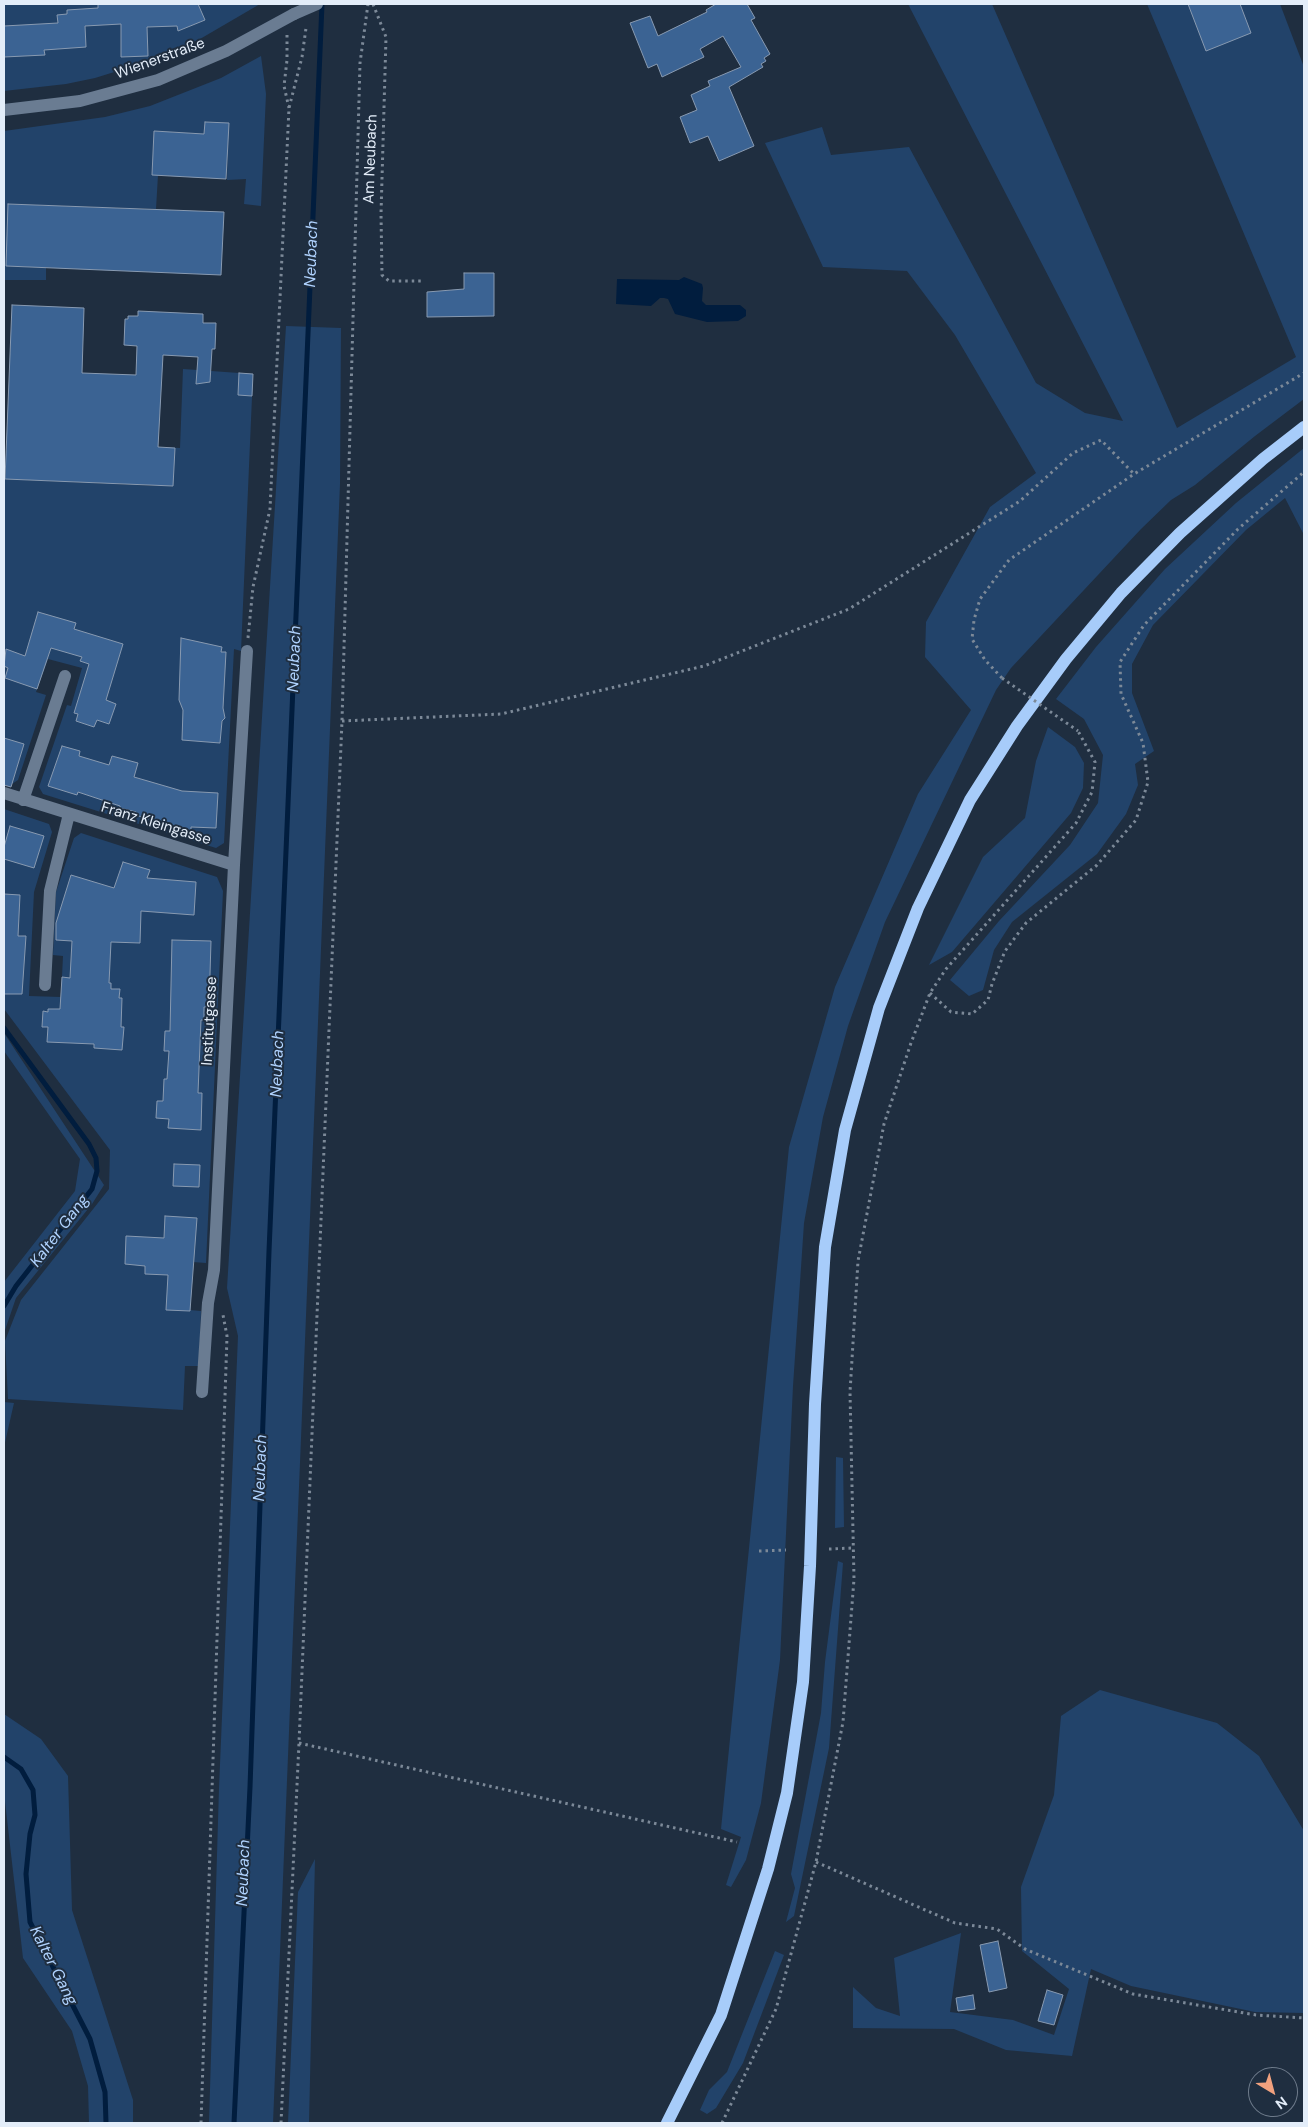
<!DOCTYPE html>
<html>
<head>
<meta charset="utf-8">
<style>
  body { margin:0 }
  #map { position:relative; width:1308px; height:2127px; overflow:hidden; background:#1f2e40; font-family:"DM Sans",sans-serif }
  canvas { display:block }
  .frame { position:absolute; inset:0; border:5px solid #e3edf9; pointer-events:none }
  .north { position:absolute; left:1248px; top:2067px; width:50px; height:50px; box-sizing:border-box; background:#1f2e40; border:1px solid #6d7a8a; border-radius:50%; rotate:143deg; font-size:14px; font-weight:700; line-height:20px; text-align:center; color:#e3edf9 }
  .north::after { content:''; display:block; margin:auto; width:18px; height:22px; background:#f1a17e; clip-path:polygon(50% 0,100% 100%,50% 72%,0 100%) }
</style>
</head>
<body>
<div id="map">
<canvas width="1308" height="2127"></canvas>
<div class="frame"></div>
<div class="north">N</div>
</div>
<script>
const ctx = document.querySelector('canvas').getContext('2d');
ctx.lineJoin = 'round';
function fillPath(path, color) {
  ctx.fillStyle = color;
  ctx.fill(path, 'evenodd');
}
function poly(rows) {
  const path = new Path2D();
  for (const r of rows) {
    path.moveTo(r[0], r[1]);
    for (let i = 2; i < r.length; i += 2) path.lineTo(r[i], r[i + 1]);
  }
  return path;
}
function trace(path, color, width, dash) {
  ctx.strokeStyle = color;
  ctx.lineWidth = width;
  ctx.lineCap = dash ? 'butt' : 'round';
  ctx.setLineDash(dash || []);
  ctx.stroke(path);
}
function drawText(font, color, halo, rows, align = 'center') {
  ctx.font = font + ' "DM Sans",sans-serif';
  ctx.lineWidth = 4;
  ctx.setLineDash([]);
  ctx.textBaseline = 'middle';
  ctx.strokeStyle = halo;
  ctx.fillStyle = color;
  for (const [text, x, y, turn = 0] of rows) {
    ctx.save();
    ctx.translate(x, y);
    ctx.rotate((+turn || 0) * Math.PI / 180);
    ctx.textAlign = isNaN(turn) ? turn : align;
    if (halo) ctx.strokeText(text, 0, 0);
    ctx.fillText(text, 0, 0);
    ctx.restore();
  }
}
const green = poly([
  [4,4,260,4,200,39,140,64,95,78,66,84,4,91],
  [908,4,992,4,1177,428,1296,357,1147,4,1280,4,1304,67,1304,399,1255,436,1195,485,1171,500,1141,529,1011,668,996,690,885,922,848,1026,823,1117,804,1223,793,1386,780,1660,761,1803,746,1860,731,1887,726,1885,741,1837,721,1829,789,1147,835,987,918,794,971,710,925,657,926,622,990,507,1036,473,955,335,907,271,823,267,765,143,822,127,831,155,909,147,1036,383,1085,413,1123,421],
  [261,56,266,94,261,206,244,204,246,179,227,180,228,123,205,122,204,134,154,131,152,175,158,175,156,209,9,204,6,266,46,268,46,280,4,280,4,131,105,117,150,106,221,78],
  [286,326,341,328,340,484,273,2123,209,2123,219,1788,238,1336,227,1288],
  [183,369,253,374,241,651,234,649,224,843,216,848,43,794,39,787,67,705,71,706,82,668,48,659,36,692,46,695,18,780,12,784,4,782,4,479,158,486,160,447,180,448],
  [1304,448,1304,535,1285,498,1246,530,1153,625,1132,664,1132,693,1154,751,1135,764,1138,785,1126,814,1097,854,1012,922,994,950,983,990,969,996,950,980,999,921,1070,845,1098,803,1103,755,1084,719,1056,699,1096,647,1165,569,1236,503],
  [1048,727,1075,747,1084,763,1083,788,1071,813,952,952,929,965,983,857,1025,818,1036,761],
  [4,809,49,824,52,832,34,892,29,996,61,997,63,956,53,955,56,892,74,838,81,833,217,877,223,891,206,1263,193,1262,190,1310,201,1311,199,1366,185,1366,183,1410,8,1399,5,1341,21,1300,109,1189,110,1150,4,1009],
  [4,1033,104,1185,92,1204,16,1298,4,1333,4,1282,75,1191,80,1159,4,1051],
  [4,1393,4,1402,14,1403,4,1447],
  [836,1457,843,1458,844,1527,835,1528],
  [838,1561,843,1563,829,1748,794,1916,786,1922,795,1888,791,1874,821,1713,825,1662],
  [1100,1690,1217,1723,1259,1756,1304,1831,1304,2013,1255,2012,1131,1986,1091,1969,1072,2056,1006,2050,954,2029,853,2028,853,1987,876,2008,900,2016,894,1958,961,1933,950,2012,1013,2020,1054,2035,1069,1989,1022,1951,1021,1887,1054,1795,1061,1716],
  [4,1714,41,1739,68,1776,72,1910,133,2100,133,2123,89,2123,88,2086,72,2031,23,1958,4,1793],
  [315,1859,309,2123,288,2123,298,1892],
  [775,1951,784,1955,743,2063,716,2108,707,2114,700,2110,709,2090,727,2072]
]);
const water = poly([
  [684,277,702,284,703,288,702,301,706,305,740,305,746,310,746,316,738,321,707,322,675,314,668,299,664,298,660,298,651,306,616,304,617,279,679,280]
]);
const stream = poly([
  [4,1028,89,1144,96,1158,97,1171,92,1189,16,1286,4,1306],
  [4,1757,21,1769,33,1790,35,1815,30,1834,26,1874,30,1922,90,2039,105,2092,106,2123],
  [234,2123,250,1787,269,1251,322,4]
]);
const building = poly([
  [98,4,198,4,205,20,178,31,177,26,147,27,148,56,121,57,121,24,85,26,86,47,44,50,45,55,4,57,4,26,58,23,57,15,67,14,67,10,98,8,98,4],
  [716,4,747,4,755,18,751,20,770,54,764,58,766,61,761,64,763,67,729,87,754,146,719,161,708,136,690,143,680,117,697,110,691,95,710,86,708,81,741,67,723,36,700,49,704,57,662,77,657,64,648,68,630,23,650,16,658,36,707,12,706,10,716,4],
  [1188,4,1240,4,1251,33,1206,51,1188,4],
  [205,122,229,123,226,179,152,175,154,131,204,134,205,122],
  [8,204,224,212,221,275,6,266,8,204],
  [464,273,494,273,494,316,427,317,427,292,464,289,464,273],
  [12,305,84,308,82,373,136,375,137,346,124,345,125,319,128,319,128,316,138,316,138,311,203,314,203,323,216,323,215,349,212,349,210,382,196,384,198,357,163,355,158,447,175,448,173,486,5,479,12,305],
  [239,373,253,374,252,396,238,395,239,373],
  [38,612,76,623,74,629,123,644,106,700,116,704,109,724,97,720,94,727,76,721,78,714,74,713,89,664,80,661,82,657,51,648,37,689,5,678,8,668,4,666,6,649,25,656,38,612],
  [181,638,222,647,221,652,226,652,223,708,225,718,222,721,220,743,182,740,183,710,179,700,181,638],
  [4,738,24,744,11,787,4,785,4,738],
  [62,746,80,751,79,756,109,765,112,756,138,763,134,777,182,791,218,793,216,828,191,827,191,831,135,815,136,812,120,808,120,806,78,792,77,795,48,786,62,746],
  [10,826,44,836,34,868,4,859,4,847,10,826],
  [123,862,150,870,147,878,196,882,194,915,141,911,140,943,111,942,109,983,111,983,111,989,120,989,119,998,122,998,121,1027,124,1027,122,1050,94,1048,94,1044,47,1042,48,1027,42,1027,43,1011,48,1012,48,1009,60,1009,62,977,70,978,72,941,56,940,56,923,71,875,114,888,123,862],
  [4,894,20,895,18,936,26,936,22,994,4,994,4,894],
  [172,940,211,941,209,1007,204,1007,204,1020,201,1020,198,1093,202,1093,201,1130,168,1128,169,1119,156,1118,157,1101,163,1101,164,1079,167,1079,169,1051,164,1051,165,1031,170,1031,172,940],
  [174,1164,200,1165,199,1187,173,1186,174,1164],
  [165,1216,197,1218,190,1311,166,1310,168,1275,145,1274,145,1266,125,1264,126,1236,164,1238,165,1216],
  [998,1941,1007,1988,989,1992,980,1945,998,1941],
  [1047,1990,1063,1995,1054,2025,1038,2021,1047,1990],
  [973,1995,975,2009,958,2011,956,1998,973,1995]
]);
const path = poly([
  [373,4,386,37,381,214,382,275,389,281,421,281],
  [287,35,287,60,284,86,289,108],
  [248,638,253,587,270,509,289,108,302,57,306,28],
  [1002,678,985,660,972,639,974,620,980,599,1009,560,1134,474,1304,373],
  [342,721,501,714,704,666,849,609,1020,501,1073,453,1101,440,1134,474],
  [930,993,951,1012,972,1014,988,1000,992,984,1005,951,1026,923,1097,865,1136,820,1148,782,1143,743,1121,694,1120,662,1144,625,1238,529,1304,472],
  [829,1549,853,1548],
  [759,1551,786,1550],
  [299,1743,737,1842],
  [816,1862,955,1923,997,1929,1025,1949,1133,1994,1256,2015,1304,2018],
  [201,2123,227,1336,223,1315],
  [281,2123,299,1743,342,721,360,63,368,4],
  [722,2123,776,2009,816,1862,843,1722,854,1579,850,1392,858,1261,884,1124,911,1043,930,993,946,969,1076,823,1092,792,1095,762,1078,731]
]);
const minor = poly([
  [4,110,80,101,158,80,226,51,294,14],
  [4,793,234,865],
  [23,800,65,676],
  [45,985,50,891,69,814],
  [202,1392,208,1303,214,1270,234,865,247,651]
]);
const major = poly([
  [667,2123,721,2015,768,1869,787,1793,803,1682,810,1566,815,1404,825,1247,845,1130,879,1008,918,908,970,800,1017,726,1066,659,1121,593,1180,533,1263,459,1304,427]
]);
const pathBridge = poly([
  [1002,678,1078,731]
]);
const minorBridge = poly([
  [294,14,317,4]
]);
const streetNames = [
  ["Wienerstraße",160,59,-20],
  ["Am Neubach",371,159,-88],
  ["Franz Kleingasse",156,824,17],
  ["Institutgasse",210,1021,-87]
];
const waterNames = [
  ["Neubach",312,254,-88],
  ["Neubach",295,659,-88],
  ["Neubach",278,1064,-88],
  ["Kalter Gang",60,1231,-53],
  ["Neubach",261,1468,-88],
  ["Neubach",244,1873,-88],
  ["Kalter Gang",53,1966,63]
];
fillPath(green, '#22436a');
fillPath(water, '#011d3e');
trace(stream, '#011d3e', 5);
fillPath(building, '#3b6393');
trace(building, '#889ab1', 1);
trace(path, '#7c8998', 3, [2.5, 4]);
trace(minor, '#6a7c92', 12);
trace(major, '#a7ccfa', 12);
trace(pathBridge, '#7c8998', 3, [2.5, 4]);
trace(minorBridge, '#6a7c92', 12);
drawText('15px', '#e3edf9', '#1f2e40', streetNames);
drawText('italic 16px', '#afd2fe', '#1f2e40', waterNames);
</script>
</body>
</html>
